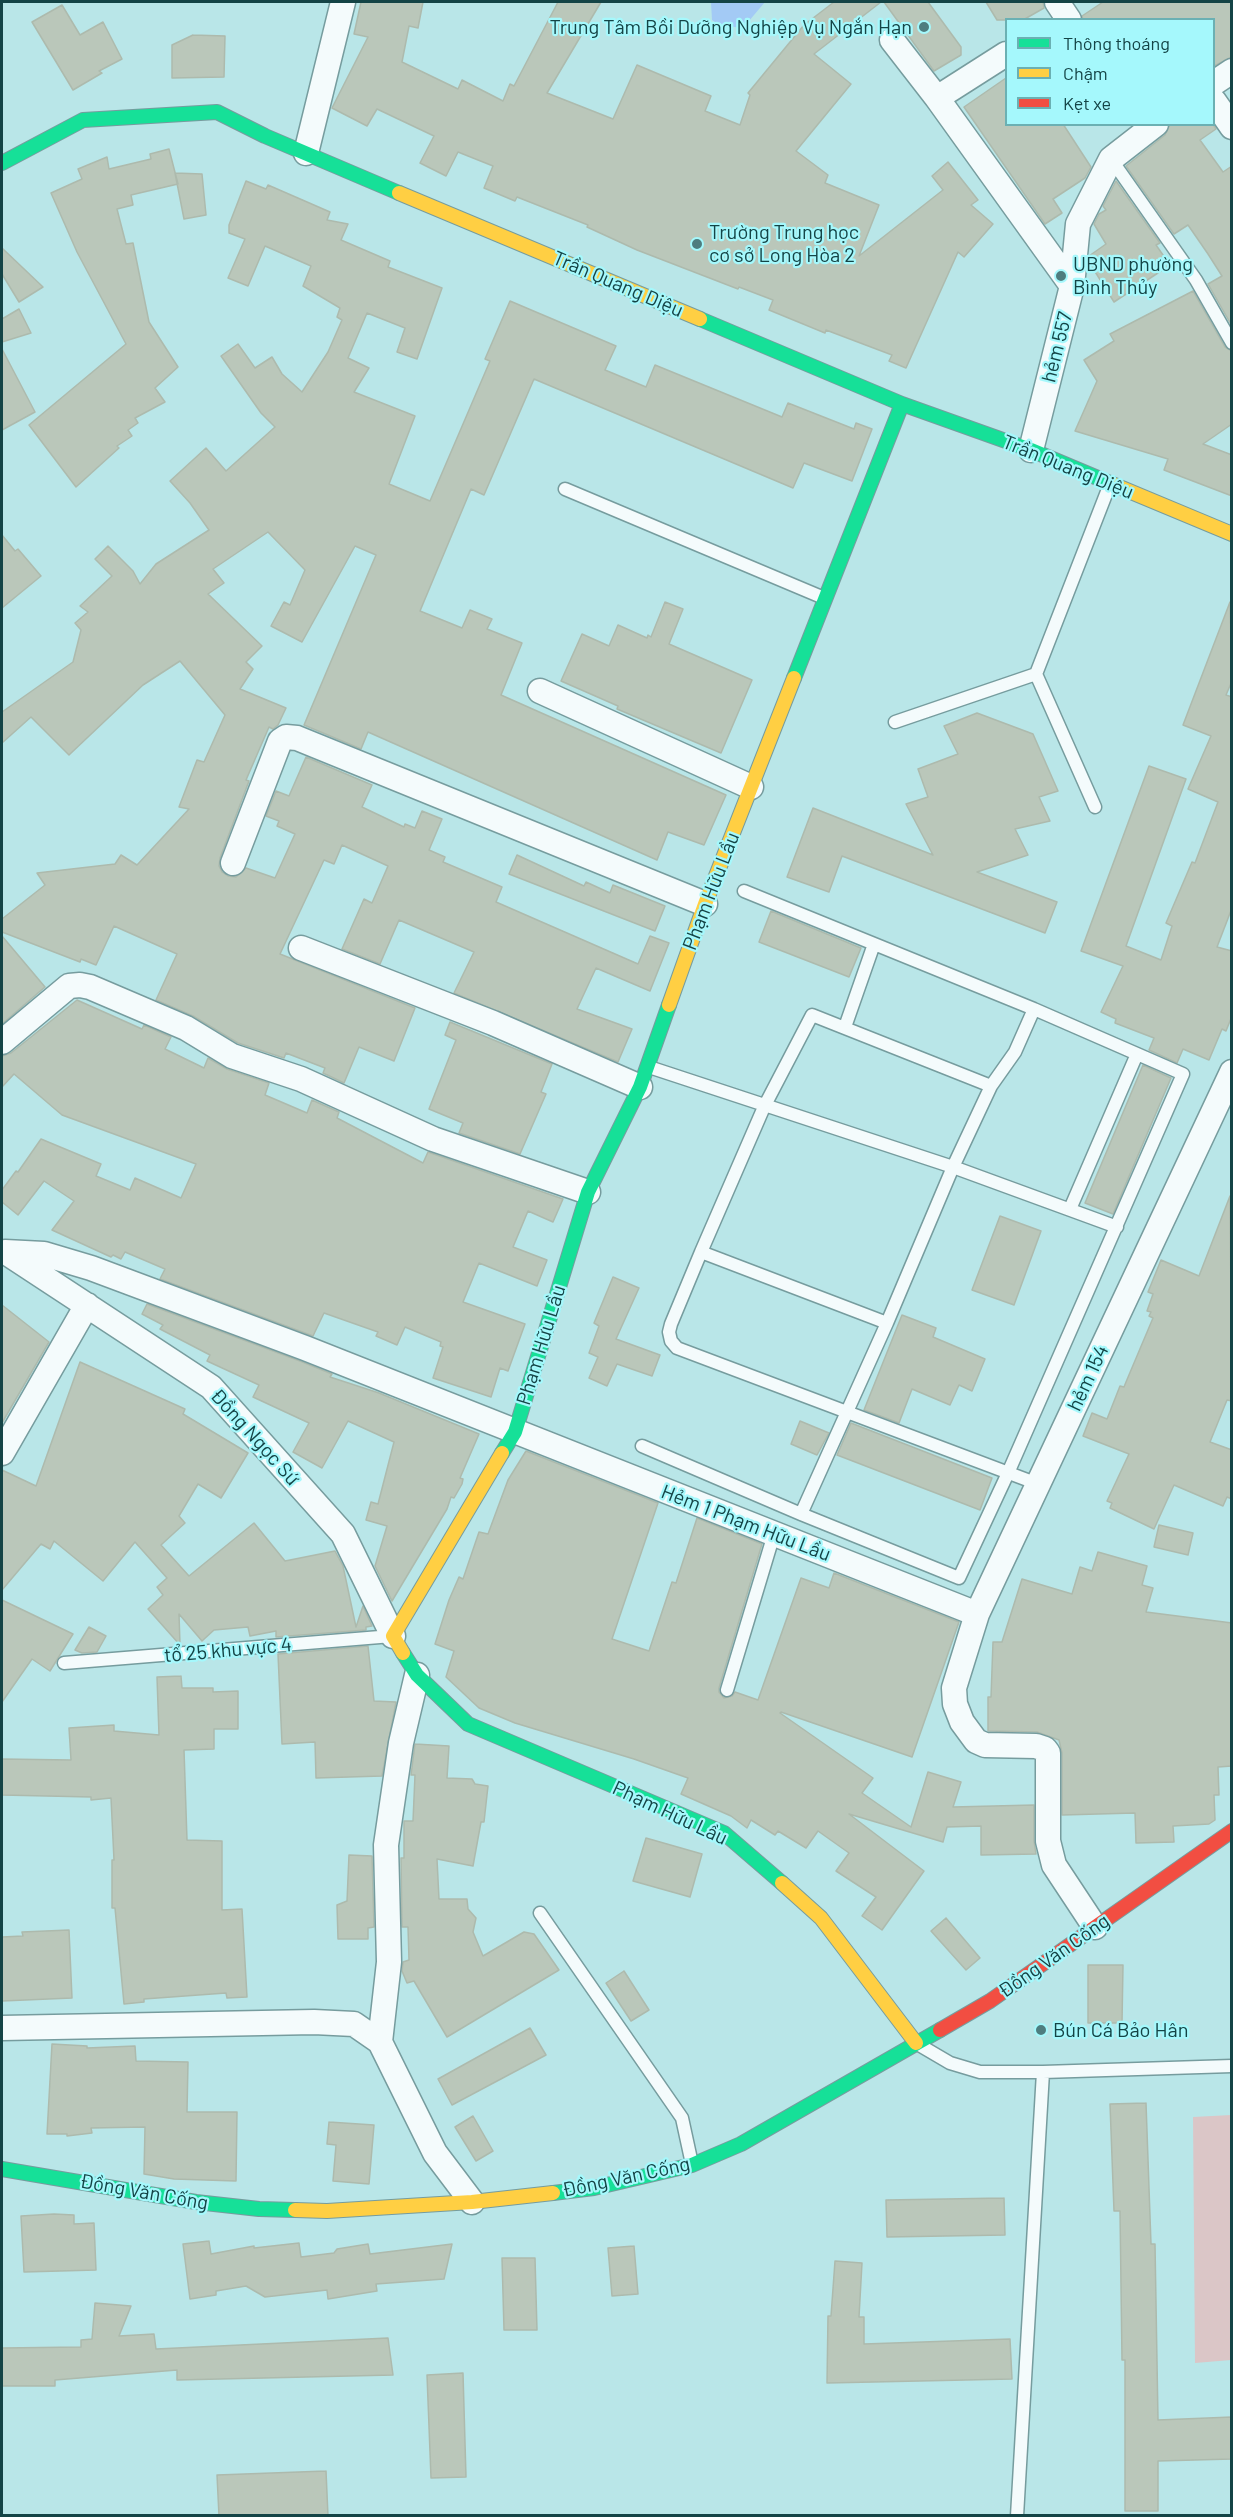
<!DOCTYPE html>
<html>
<head>
<meta charset="utf-8">
<style>
  body { margin:0 }
  #map { position:relative; width:1233px; height:2517px; overflow:hidden; background:#b9e6e8; font-family:Barlow,sans-serif }
  canvas { display:block }
  .frame { position:absolute; inset:0; border:3px solid #144446; pointer-events:none }
  .legend { position:absolute; left:1005px; top:18px; width:210px; height:108px; box-sizing:border-box; background:#a5f8fc; border:2px solid #6bb0b3; margin:0; padding:8px 10px; list-style:none; font-size:18px; color:#144446 }
  .legend li { display:flex; align-items:center; gap:12px; height:30px }
  .legend b { width:30px; border:2px solid #6bb0b3 }
</style>
</head>
<body>
<div id="map">
<canvas width="1233" height="2517"></canvas>
<div class="frame"></div>
<ul class="legend">
<li><b style="height:8px;background:#16e098"></b>Thông thoáng</li>
<li><b style="height:8px;background:#ffcf43"></b>Chậm</li>
<li><b style="height:8px;background:#f24e42"></b>Kẹt xe</li>
</ul>
</div>
<script>
const ctx = document.querySelector('canvas').getContext('2d');
ctx.lineJoin = 'round';
function fillPath(path, color) {
  ctx.fillStyle = color;
  ctx.fill(path, 'evenodd');
}
function poly(rows) {
  const path = new Path2D();
  for (const r of rows) {
    path.moveTo(r[0], r[1]);
    for (let i = 2; i < r.length; i += 2) path.lineTo(r[i], r[i + 1]);
  }
  return path;
}
function trace(path, color, width, dash) {
  ctx.strokeStyle = color;
  ctx.lineWidth = width;
  ctx.lineCap = dash ? 'butt' : 'round';
  ctx.setLineDash(dash || []);
  ctx.stroke(path);
}
function drawText(font, color, halo, rows, align = 'center') {
  ctx.font = font + ' Barlow,sans-serif';
  ctx.lineWidth = 4.5;
  ctx.setLineDash([]);
  ctx.textBaseline = 'middle';
  ctx.strokeStyle = halo;
  ctx.fillStyle = color;
  for (const [text, x, y, turn = 0] of rows) {
    ctx.save();
    ctx.translate(x, y);
    ctx.rotate((+turn || 0) * Math.PI / 180);
    ctx.textAlign = isNaN(turn) ? turn : align;
    if (halo) ctx.strokeText(text, 0, 0);
    ctx.fillText(text, 0, 0);
    ctx.restore();
  }
}
const green = poly([
  [1231,2115,1231,2360,1195,2363,1193,2117]
]);
const water = poly([
  [711,2,765,2,743,28,719,25,712,20]
]);
const building = poly([
  [361,2,423,2,418,28,409,26,402,62,458,89,462,80,503,101,510,84,514,86,558,2,601,2,547,93,613,119,637,65,711,96,705,111,740,125,750,95,748,93,804,25,834,2,881,2,814,54,851,84,796,151,828,175,825,183,879,205,859,256,943,190,932,176,948,162,978,200,971,205,993,224,964,257,958,252,906,368,889,361,892,355,826,330,825,333,769,310,773,300,739,287,738,289,637,250,587,227,588,225,517,197,515,201,484,188,493,166,458,152,446,176,420,163,434,136,377,109,367,126,332,108,368,37,354,34,361,2],
  [884,2,928,2,961,47,961,55,934,71,884,2],
  [986,2,1043,2,1044,8,1023,20,997,20,986,2],
  [1103,2,1232,2,1232,57,1214,66,1214,20,1083,20,1082,16,1103,2],
  [62,5,80,35,103,22,122,59,99,71,102,73,73,90,32,22,62,5],
  [193,35,225,36,224,77,172,78,172,45,193,35],
  [1006,78,1006,124,1063,124,1091,167,1085,178,1053,199,1062,213,1045,224,964,107,1006,78],
  [1170,124,1213,124,1216,129,1200,140,1223,172,1232,166,1232,326,1208,284,1222,276,1208,254,1188,225,1174,234,1126,166,1165,135,1170,124],
  [169,149,178,184,131,195,133,205,117,209,126,244,133,243,149,322,178,367,155,388,165,402,135,418,138,423,128,430,132,436,117,446,119,448,76,487,29,425,126,344,77,252,51,193,82,179,78,169,107,157,109,169,151,159,150,154,169,149],
  [175,173,202,174,206,215,184,219,175,173],
  [246,181,266,189,268,185,330,212,327,220,348,224,341,240,390,261,388,267,442,288,417,359,397,352,405,328,367,313,348,358,369,368,354,392,415,416,389,484,430,501,490,361,485,359,510,301,616,346,605,370,646,387,655,365,782,417,788,403,854,429,856,423,872,429,852,481,804,463,793,488,534,379,484,495,471,489,420,611,462,628,470,610,492,619,487,629,522,643,501,695,726,795,704,845,668,832,657,860,368,732,361,749,304,725,376,555,355,546,302,642,271,626,284,602,290,605,305,570,268,532,213,569,224,583,208,594,262,646,246,662,253,669,240,689,286,708,278,725,273,729,269,727,246,780,249,781,220,858,219,866,222,872,228,876,236,877,246,868,275,878,295,834,277,826,279,821,266,816,276,791,289,796,306,757,372,785,362,807,404,827,405,824,415,828,422,811,442,819,429,850,445,857,443,862,502,887,496,902,638,964,650,936,669,943,650,991,596,968,577,1009,632,1029,618,1062,454,993,474,952,399,920,380,964,342,949,364,899,372,903,388,866,342,845,334,864,324,860,280,954,415,1008,394,1061,359,1047,344,1083,323,1073,325,1068,286,1053,284,1058,238,1043,193,1016,156,1000,177,954,114,926,96,965,81,959,80,962,2,932,2,919,45,885,37,873,115,864,121,855,137,865,189,809,179,807,197,760,204,762,225,715,180,661,143,685,69,755,31,717,2,743,2,712,73,662,81,630,75,623,88,612,80,606,112,576,95,559,108,546,133,571,140,584,156,564,209,530,190,503,170,481,206,448,226,471,275,427,261,413,221,356,238,344,255,368,272,357,282,374,302,392,328,352,342,320,337,317,340,308,303,286,311,266,265,246,248,286,228,278,245,239,229,233,229,225,246,181],
  [1116,181,1160,243,1156,245,1170,265,1114,302,1089,262,1089,256,1106,244,1094,224,1099,214,1106,210,1103,206,1116,181],
  [2,248,43,287,19,302,2,274,2,248],
  [1193,291,1225,347,1232,351,1232,424,1203,444,1232,455,1232,496,1164,470,1168,459,1075,431,1097,381,1084,360,1114,341,1110,334,1193,291],
  [19,309,31,333,2,342,2,319,19,309],
  [2,349,35,412,2,430,2,349],
  [2,535,15,551,18,549,41,576,2,608,2,535],
  [665,602,683,609,669,644,752,680,721,753,617,709,618,706,561,681,582,634,609,646,618,625,647,638,648,635,651,637,665,602],
  [1230,602,1232,681,1226,695,1232,697,1232,908,1217,947,1232,951,1232,1016,1226,1031,1222,1029,1209,1060,1183,1049,1177,1063,1149,1050,1154,1038,1115,1023,1116,1019,1101,1012,1123,966,1081,951,1149,766,1186,779,1126,946,1161,960,1172,926,1166,923,1192,862,1195,863,1218,802,1188,789,1211,736,1183,725,1230,602],
  [977,713,1033,734,1058,791,1039,797,1050,821,1015,829,1028,855,977,872,1057,902,1045,933,842,856,829,892,787,877,813,808,933,855,906,804,928,797,918,769,958,754,944,726,977,713],
  [517,855,584,886,586,882,610,893,613,885,665,906,655,931,509,874,517,855],
  [771,911,861,948,849,977,759,942,771,911],
  [2,936,45,987,2,1024,2,936],
  [77,1000,142,1029,144,1025,171,1037,165,1049,204,1068,208,1058,227,1069,269,1083,265,1095,307,1113,312,1100,339,1112,337,1118,423,1163,428,1152,563,1199,553,1222,528,1211,513,1247,547,1260,537,1286,479,1263,463,1302,525,1324,508,1371,500,1368,491,1397,433,1378,443,1347,440,1346,441,1342,405,1327,397,1345,376,1336,378,1332,324,1313,313,1336,160,1279,165,1269,125,1252,121,1259,113,1255,111,1257,52,1230,74,1201,44,1181,18,1215,2,1202,2,1190,16,1171,18,1172,41,1139,101,1164,96,1176,130,1190,135,1178,181,1198,196,1164,62,1115,14,1074,2,1087,2,1056,11,1053,77,1000],
  [450,1022,552,1064,541,1092,546,1094,520,1154,459,1133,463,1123,429,1109,456,1040,445,1035,450,1022],
  [1143,1065,1171,1078,1113,1214,1085,1203,1143,1065],
  [1230,1196,1232,1401,1227,1400,1210,1442,1232,1450,1232,1499,1227,1497,1223,1506,1174,1485,1154,1529,1110,1508,1112,1503,1107,1501,1129,1454,1083,1436,1092,1413,1107,1419,1120,1386,1124,1387,1126,1382,1153,1318,1149,1316,1151,1312,1147,1311,1153,1294,1148,1292,1161,1260,1199,1276,1230,1196],
  [1000,1216,1041,1231,1014,1305,972,1290,1000,1216],
  [613,1277,639,1288,616,1339,660,1355,652,1376,617,1364,607,1386,589,1378,598,1357,589,1353,599,1326,594,1323,613,1277],
  [147,1304,300,1361,332,1374,330,1377,379,1393,479,1434,460,1478,463,1479,462,1484,454,1498,451,1497,447,1509,392,1601,375,1566,387,1526,366,1520,371,1502,378,1504,394,1442,348,1421,322,1468,293,1452,309,1423,253,1397,259,1385,207,1361,210,1355,160,1329,163,1325,142,1314,147,1304],
  [2,1305,49,1342,2,1423,2,1305],
  [902,1315,936,1328,933,1337,985,1359,972,1391,959,1385,950,1405,912,1389,899,1423,864,1410,902,1315],
  [80,1362,185,1409,183,1414,248,1453,221,1498,198,1484,179,1516,185,1523,161,1545,189,1576,254,1523,285,1561,335,1551,343,1566,356,1627,363,1606,372,1626,366,1627,366,1630,276,1637,276,1631,250,1636,248,1627,214,1630,202,1641,179,1614,180,1645,148,1609,163,1595,157,1587,167,1578,135,1542,103,1581,54,1541,50,1549,41,1544,2,1590,2,1470,36,1486,80,1362],
  [800,1421,829,1433,817,1455,791,1444,800,1421],
  [851,1423,992,1478,980,1510,837,1455,851,1423],
  [526,1451,658,1503,612,1639,649,1651,672,1582,676,1583,697,1518,762,1544,719,1688,719,1692,724,1698,732,1696,735,1692,758,1700,801,1578,829,1588,834,1573,959,1622,912,1757,781,1712,780,1713,873,1778,862,1793,911,1827,928,1772,961,1782,953,1807,1034,1805,1034,1841,1036,1854,981,1855,981,1826,947,1827,943,1842,849,1814,924,1871,882,1930,862,1916,876,1897,836,1871,849,1853,818,1831,806,1848,778,1831,775,1835,751,1820,747,1828,731,1816,681,1794,688,1778,634,1759,515,1723,479,1708,446,1677,454,1651,435,1644,449,1600,459,1577,463,1579,479,1532,488,1534,508,1480,526,1451],
  [1159,1525,1193,1533,1188,1555,1154,1547,1159,1525],
  [1098,1552,1147,1566,1142,1585,1153,1588,1146,1612,1232,1623,1232,1766,1218,1767,1219,1795,1214,1795,1215,1820,1209,1824,1173,1826,1174,1842,1136,1843,1135,1813,1062,1815,1062,1753,1059,1740,1037,1732,988,1731,988,1697,991,1697,993,1642,1002,1642,1022,1579,1072,1594,1080,1567,1092,1571,1098,1552],
  [2,1600,73,1634,50,1671,32,1659,2,1702,2,1600],
  [89,1627,106,1636,97,1652,82,1653,75,1650,89,1627],
  [368,1646,374,1701,396,1702,382,1776,316,1778,315,1742,282,1744,278,1654,368,1646],
  [181,1676,182,1688,213,1688,213,1692,238,1691,238,1729,214,1729,214,1749,184,1750,187,1840,222,1841,222,1910,242,1909,247,1997,227,1998,226,1993,144,1999,144,2002,124,2004,115,1908,112,1908,112,1860,114,1860,111,1798,91,1800,91,1797,2,1795,2,1759,71,1760,69,1728,114,1725,114,1731,159,1735,157,1677,181,1676],
  [415,1744,449,1746,447,1778,472,1779,475,1784,488,1786,484,1822,481,1822,473,1866,437,1859,439,1899,467,1899,468,1909,476,1918,473,1932,483,1956,524,1932,534,1934,559,1970,447,2037,414,1981,407,1983,402,1971,403,1962,409,1960,408,1927,402,1927,401,1858,404,1858,404,1821,413,1821,415,1775,411,1775,415,1744],
  [646,1838,702,1854,690,1897,633,1881,646,1838],
  [349,1855,372,1856,374,1927,368,1928,368,1939,338,1939,337,1905,347,1901,349,1855],
  [946,1918,980,1958,966,1970,931,1931,946,1918],
  [69,1930,72,1998,2,2001,2,1937,23,1936,22,1932,69,1930],
  [1088,1965,1123,1965,1122,2023,1088,2023,1088,1965],
  [624,1971,649,2010,631,2021,606,1983,624,1971],
  [530,2028,546,2055,452,2105,438,2079,530,2028],
  [52,2044,87,2046,87,2048,135,2046,136,2061,188,2062,187,2112,237,2112,236,2181,174,2179,144,2174,145,2127,91,2128,92,2133,67,2136,67,2134,47,2134,52,2044],
  [1146,2103,1151,2244,1155,2244,1158,2420,1232,2417,1232,2459,1158,2461,1158,2511,1125,2511,1125,2360,1122,2360,1120,2211,1114,2211,1110,2104,1146,2103],
  [473,2116,493,2151,476,2161,455,2127,473,2116],
  [329,2122,374,2125,369,2184,333,2181,336,2145,327,2144,329,2122],
  [1004,2198,1005,2235,887,2237,886,2200,1004,2198],
  [54,2214,74,2215,74,2224,94,2223,96,2270,24,2272,21,2216,54,2214],
  [209,2241,211,2254,254,2246,254,2248,299,2243,301,2257,334,2253,337,2249,368,2244,370,2254,452,2244,444,2279,376,2284,377,2291,328,2299,327,2290,265,2297,246,2286,216,2291,216,2295,190,2299,183,2244,209,2241],
  [634,2246,638,2294,612,2296,608,2248,634,2246],
  [502,2258,535,2258,537,2330,504,2330,502,2258],
  [835,2261,862,2263,859,2317,864,2317,864,2344,1010,2339,1012,2379,827,2383,828,2316,831,2316,835,2261],
  [95,2303,131,2306,119,2336,154,2334,156,2349,388,2338,393,2375,177,2380,177,2370,55,2380,55,2386,2,2386,2,2348,81,2347,81,2340,92,2339,95,2303],
  [463,2373,466,2477,431,2478,427,2375,463,2373],
  [326,2471,328,2516,219,2516,217,2475,326,2471]
]);
const lane = poly([
  [1111,159,1196,280,1232,343],
  [565,489,824,598],
  [1036,674,1095,807],
  [895,722,1036,674,1110,484],
  [845,1027,874,944],
  [649,1067,953,1167,1117,1227],
  [991,1086,1015,1052,1034,1009],
  [1070,1209,1137,1054],
  [701,1252,671,1324,669,1332,671,1341,677,1348,1038,1484],
  [642,1446,801,1514,959,1578,1008,1473,1183,1074,1034,1009,744,891],
  [801,1514,887,1323,953,1167,991,1086,812,1015,764,1107,701,1252,887,1323],
  [64,1663,392,1636],
  [727,1690,774,1534],
  [540,1913,682,2118,692,2164],
  [921,2046,950,2063,980,2072,1043,2072,1232,2066],
  [1017,2516,1043,2072]
]);
const street = poly([
  [1057,2,1069,20],
  [892,40,937,98,1072,286],
  [1214,83,1232,71],
  [937,98,1006,54],
  [1214,101,1232,127],
  [306,153,343,2],
  [1031,450,1072,286,1078,224,1111,159,1156,124],
  [540,691,751,787],
  [233,863,280,741,286,737,297,738,705,904],
  [301,948,493,1023,640,1087],
  [2,1042,69,986,80,985,90,987,186,1028,232,1056,301,1079,433,1139,588,1192],
  [5,1252,44,1254,91,1268,305,1348,977,1614],
  [7,1253,211,1387,343,1534,393,1636],
  [2,1453,87,1305],
  [1095,1927,1054,1865,1048,1841,1048,1753,1045,1749,1036,1746,985,1745,976,1741,962,1722,955,1704,954,1688,977,1614,1232,1072],
  [2,2028,314,2022,354,2024,380,2042,435,2153,472,2202],
  [380,2042,389,1962,386,1845,401,1743,417,1675]
]);
const fast = poly([
  [2,163,83,120,217,112,265,136,399,193],
  [700,319,902,404,1031,450,1112,484],
  [794,678,902,404],
  [502,1453,515,1432,588,1192,640,1087,669,1005],
  [403,1653,417,1675,468,1724,724,1833,782,1883],
  [2,2169,196,2202,259,2209,295,2210],
  [553,2193,594,2188,692,2165,741,2144,940,2030]
]);
const slow = poly([
  [399,193,700,319],
  [1112,484,1232,534],
  [669,1005,705,904,794,678],
  [403,1653,393,1636,502,1453],
  [782,1883,821,1918,916,2043],
  [295,2210,327,2211,472,2202,553,2193]
]);
const jam = poly([
  [940,2030,990,2001,1232,1831]
]);
const markers = [
  [924,27,6,"#4e7d7f"],
  [697,244,6,"#4e7d7f"],
  [1061,276,6,"#4e7d7f"],
  [1041,2030,6,"#4e7d7f"]
];
const poiNames = [
  ["Trung Tâm Bồi Dưỡng Nghiệp Vụ Ngắn Hạn",912,27,"right"],
  ["Trường Trung học",709,232],
  ["cơ sở Long Hòa 2",709,255],
  ["UBND phường",1073,264],
  ["Bình Thủy",1073,287],
  ["Bún Cá Bảo Hân",1053,2030]
];
const streetNames = [
  ["Trần Quang Diệu",618,284,23],
  ["hẻm 557",1057,347,-76],
  ["Trần Quang Diệu",1068,467,22],
  ["Phạm Hữu Lầu",711,891,-69],
  ["Phạm Hữu Lầu",541,1345,-73],
  ["hẻm 154",1088,1378,-65],
  ["Đồng Ngọc Sứ",255,1437,48],
  ["Hẻm 1 Phạm Hữu Lầu",746,1523,21],
  ["tổ 25 khu vực 4",228,1650,-5],
  ["Phạm Hữu Lầu",670,1813,25],
  ["Đồng Văn Cống",1054,1956,-35],
  ["Đồng Văn Cống",626,2177,-12],
  ["Đồng Văn Cống",144,2192,10]
];
fillPath(green, '#dbc6c7');
fillPath(water, '#a3caf5');
fillPath(building, '#bac7ba');
trace(building, '#adbaad', 1.5);
trace(lane, '#769c9e', 15);
trace(street, '#769c9e', 27);
trace(fast, '#769c9e', 16);
trace(slow, '#769c9e', 16);
trace(jam, '#769c9e', 16);
trace(lane, '#f4fbfc', 12);
trace(street, '#f4fbfc', 24);
trace(fast, '#16e098', 14);
trace(slow, '#ffcf43', 14);
trace(jam, '#f24e42', 14);
for (const [x, y, r, color] of markers) {
  const dot = new Path2D();
  dot.arc(x, y, r, 0, 2 * Math.PI);
  ctx.fillStyle = color;
  ctx.fill(dot);
  trace(dot, '#a5f8fc', 2);
}
drawText('20px', '#144446', '#a5f8fc', poiNames, 'left');
drawText('20px', '#144446', '#a5f8fc', streetNames);
</script>
</body>
</html>
